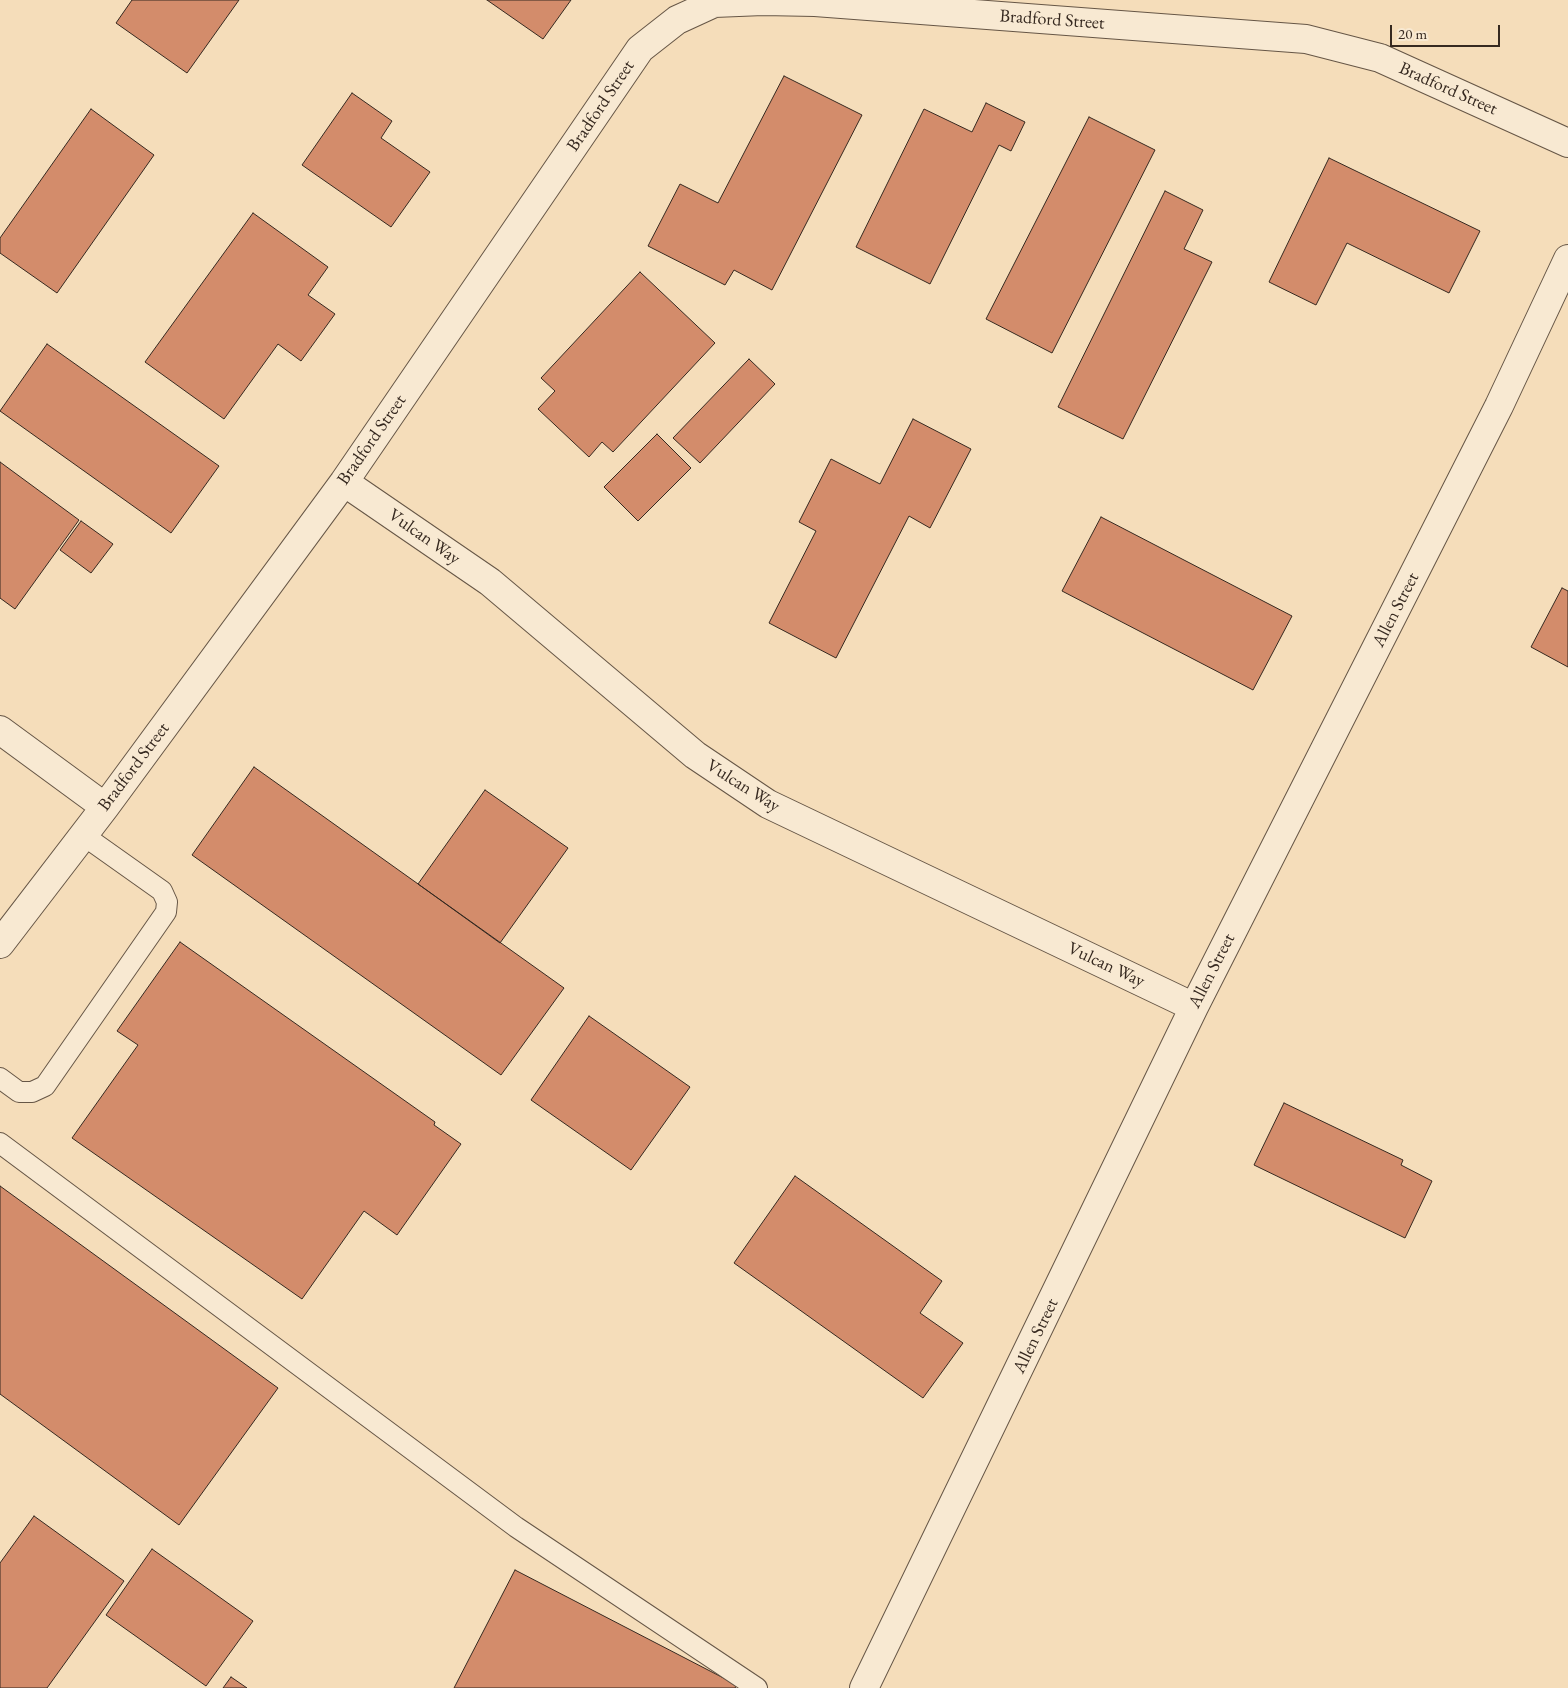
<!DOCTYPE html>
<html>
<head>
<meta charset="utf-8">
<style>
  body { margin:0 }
  #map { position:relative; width:1568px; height:1688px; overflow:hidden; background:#f5ddba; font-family:"EB Garamond",serif }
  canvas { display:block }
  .scale { position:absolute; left:1390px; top:25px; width:110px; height:22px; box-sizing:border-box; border:2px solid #362920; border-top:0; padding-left:6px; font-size:15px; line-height:18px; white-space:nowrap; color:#362920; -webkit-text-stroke:4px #f8e9d2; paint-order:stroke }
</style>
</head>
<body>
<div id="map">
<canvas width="1568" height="1688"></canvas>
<div class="scale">20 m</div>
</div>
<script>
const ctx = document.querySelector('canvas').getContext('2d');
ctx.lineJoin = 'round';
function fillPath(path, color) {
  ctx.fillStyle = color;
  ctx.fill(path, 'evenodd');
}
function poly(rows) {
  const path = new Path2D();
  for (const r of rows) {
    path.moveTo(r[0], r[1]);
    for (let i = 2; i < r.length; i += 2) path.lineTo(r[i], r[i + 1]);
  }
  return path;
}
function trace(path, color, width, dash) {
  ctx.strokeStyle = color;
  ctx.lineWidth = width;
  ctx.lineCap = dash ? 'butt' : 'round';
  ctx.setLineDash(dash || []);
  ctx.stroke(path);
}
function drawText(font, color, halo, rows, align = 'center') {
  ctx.font = font + ' "EB Garamond",serif';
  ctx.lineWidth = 4.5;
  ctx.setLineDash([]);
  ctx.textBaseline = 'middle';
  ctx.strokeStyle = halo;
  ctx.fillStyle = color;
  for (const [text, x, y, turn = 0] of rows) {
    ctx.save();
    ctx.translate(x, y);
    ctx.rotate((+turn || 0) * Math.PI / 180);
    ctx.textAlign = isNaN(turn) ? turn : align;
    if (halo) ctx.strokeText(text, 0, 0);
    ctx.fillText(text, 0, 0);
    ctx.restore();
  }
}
const building = poly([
  [132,0,239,0,187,73,116,23,132,0],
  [487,0,571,0,543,39,487,0],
  [784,76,862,115,772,290,734,270,725,285,648,246,680,184,718,203,784,76],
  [352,93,392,121,381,138,430,172,391,227,302,165,352,93],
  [986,103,1025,122,1011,151,999,145,930,284,856,247,924,109,972,132,986,103],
  [91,109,154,155,57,293,0,253,0,238,91,109],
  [1089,117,1155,150,1052,353,986,319,1089,117],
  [1329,158,1480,231,1449,293,1347,243,1316,305,1269,282,1329,158],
  [1165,191,1203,210,1184,249,1212,262,1123,439,1058,407,1165,191],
  [253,213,328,267,308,295,335,314,301,361,278,344,224,419,145,362,253,213],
  [640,272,715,343,613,452,602,442,589,457,538,409,555,391,541,378,640,272],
  [47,344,219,466,171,533,0,411,47,344],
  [749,359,775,384,700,463,673,438,749,359],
  [913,419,971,449,930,528,909,516,836,658,769,623,816,531,799,522,831,459,880,484,913,419],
  [657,434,691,468,638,521,604,487,657,434],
  [0,462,79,520,15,609,0,598,0,462],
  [1101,517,1292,616,1253,690,1062,591,1101,517],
  [81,521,113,544,91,573,60,550,81,521],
  [1562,588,1568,591,1568,667,1531,647,1562,588],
  [254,767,564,988,501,1075,192,855,254,767],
  [485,790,568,848,500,943,418,884,485,790],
  [180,942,435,1122,434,1125,461,1144,397,1235,364,1211,302,1299,72,1138,138,1045,117,1031,180,942],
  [589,1016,690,1087,631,1170,531,1100,589,1016],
  [1284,1103,1403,1160,1401,1165,1432,1181,1405,1238,1254,1165,1284,1103],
  [795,1176,942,1281,920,1313,963,1343,923,1398,734,1263,795,1176],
  [0,1186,278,1388,179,1525,0,1394,0,1186],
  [34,1516,124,1581,47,1688,0,1688,0,1563,34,1516],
  [152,1549,253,1621,206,1686,106,1615,152,1549],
  [515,1570,737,1685,735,1688,454,1688,515,1570],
  [231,1677,247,1688,223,1688,231,1677]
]);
const lane = poly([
  [0,1078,19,1092,32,1092,45,1086,166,912,167,902,162,891,83,835],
  [0,1143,516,1527,757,1688]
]);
const street = poly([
  [344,482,490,582,695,755,768,804,1194,1007],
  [0,730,105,807],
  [0,944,105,807,344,482,640,49,677,20,714,3,763,1,815,2,1306,39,1380,58,1568,143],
  [864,1688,1194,1007,1499,406,1568,259]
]);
const streetNames = [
  ["Bradford Street",1052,20,4],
  ["Bradford Street",1448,89,24],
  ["Bradford Street",601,106,-56],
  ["Bradford Street",372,440,-55],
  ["Vulcan Way",424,537,35],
  ["Allen Street",1396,610,-63],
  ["Bradford Street",134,767,-53],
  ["Vulcan Way",743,786,32],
  ["Vulcan Way",1106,965,25],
  ["Allen Street",1212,971,-63],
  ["Allen Street",1036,1336,-64]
];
fillPath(building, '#d38c6b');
trace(building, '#362920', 1);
trace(lane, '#665646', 22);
trace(street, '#665646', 30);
trace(lane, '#f8e9d2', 20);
trace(street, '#f8e9d2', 28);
drawText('18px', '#362920', '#f8e9d2', streetNames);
</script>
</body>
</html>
